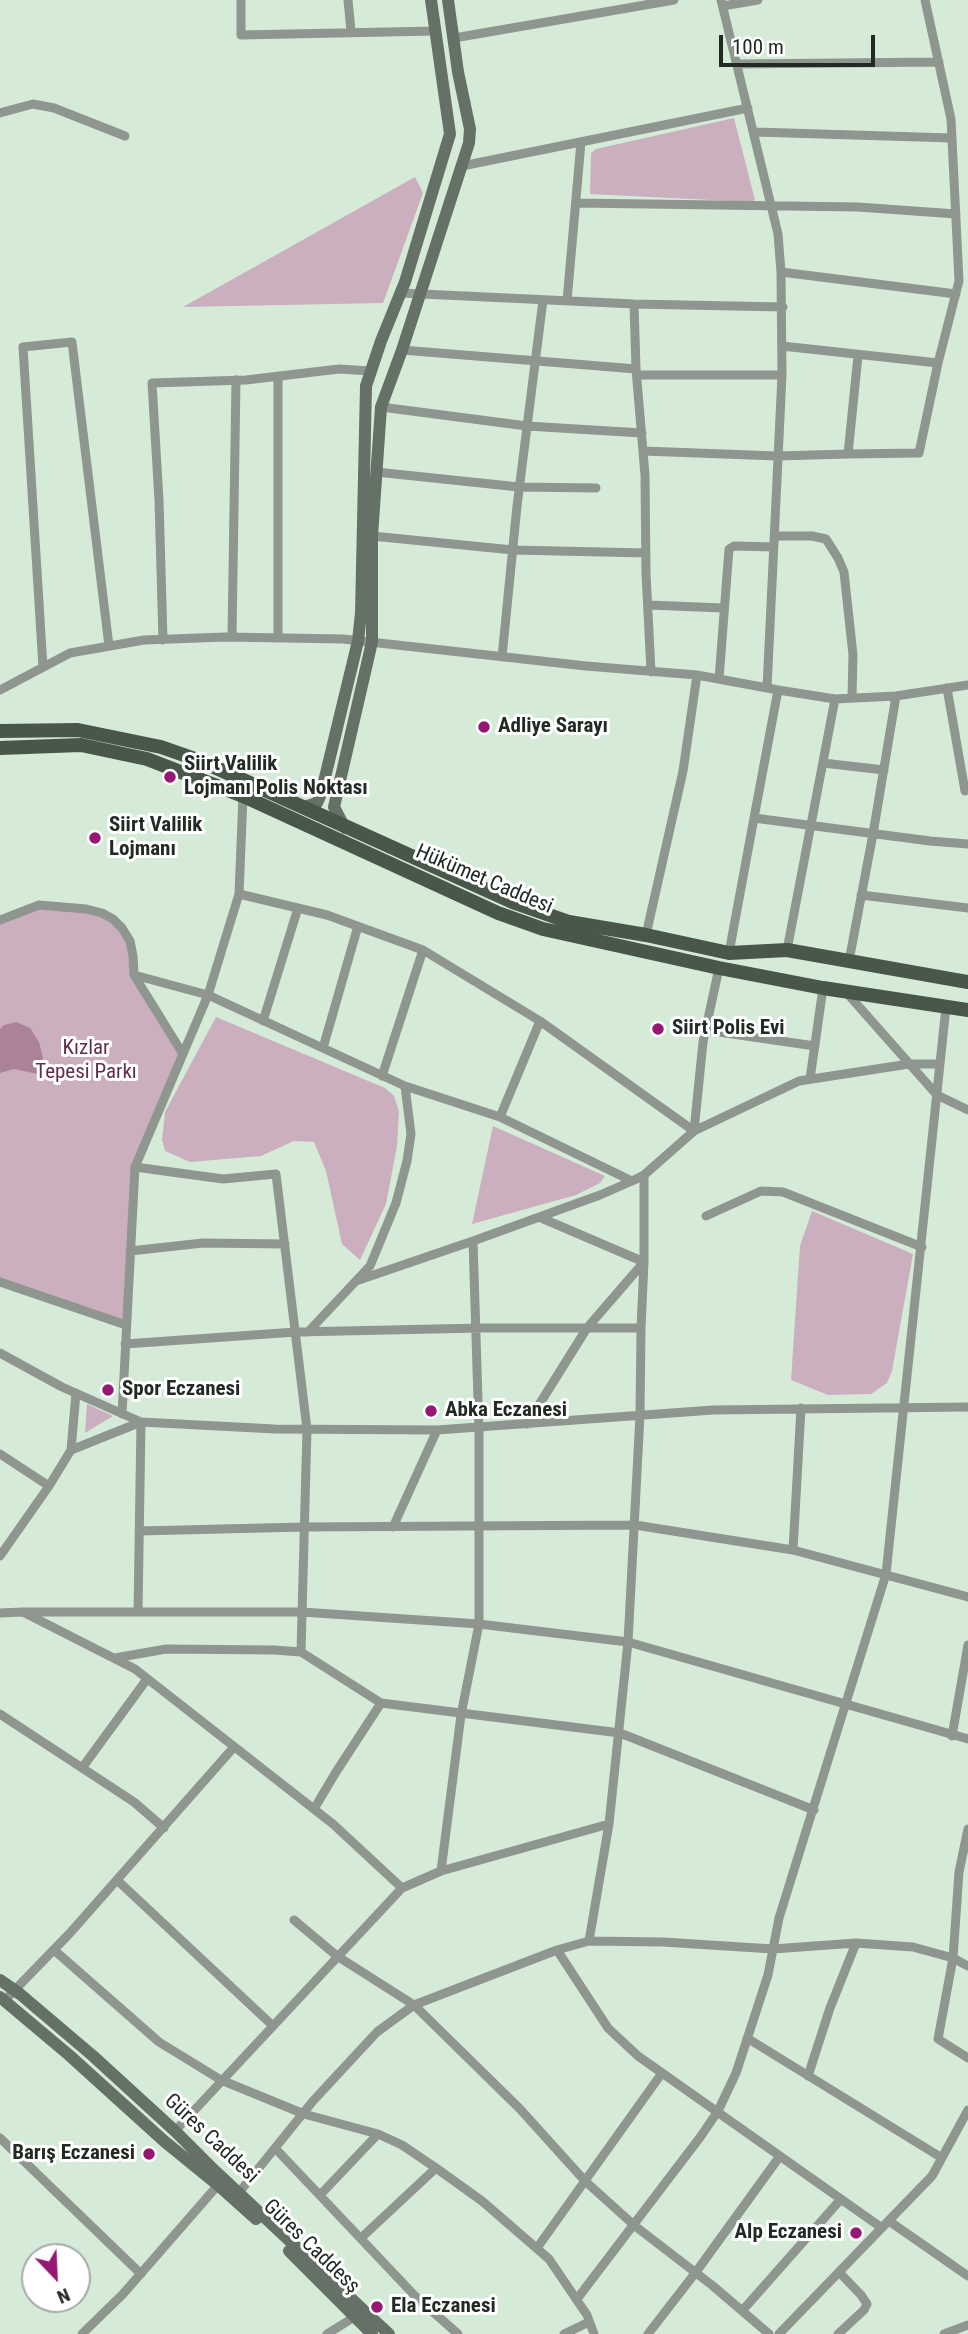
<!DOCTYPE html>
<html>
<head>
<meta charset="utf-8">
<style>
  body { margin:0 }
  #map { position:relative; width:968px; height:2334px; overflow:hidden; background:#d5ebd8; font-family:"Roboto Condensed",sans-serif }
  canvas { display:block }
  .north { position:absolute; left:21px; top:2243px; width:70px; height:70px; box-sizing:border-box; background:#fff; border:2px solid #a7aaa7; border-radius:50%; rotate:157deg; font-size:19px; font-weight:700; line-height:28px; text-align:center; color:#222a23 }
  .north::after { content:''; display:block; margin:auto; width:24px; height:32px; background:#951872; clip-path:polygon(50% 0,100% 100%,50% 72%,0 100%) }
  .scale { position:absolute; left:719px; top:35px; width:156px; height:32px; box-sizing:border-box; border:4px solid #222a23; border-top:0; padding-left:9px; font-size:21px; line-height:24px; white-space:nowrap; color:#222a23; -webkit-text-stroke:5px #fff; paint-order:stroke }
</style>
</head>
<body>
<div id="map">
<canvas width="968" height="2334"></canvas>
<div class="north">N</div>
<div class="scale">100 m</div>
</div>
<script>
const ctx = document.querySelector('canvas').getContext('2d');
ctx.lineJoin = 'round';
function fillPath(path, color) {
  ctx.fillStyle = color;
  ctx.fill(path, 'evenodd');
}
function poly(rows) {
  const path = new Path2D();
  for (const r of rows) {
    path.moveTo(r[0], r[1]);
    for (let i = 2; i < r.length; i += 2) path.lineTo(r[i], r[i + 1]);
  }
  return path;
}
function trace(path, color, width, dash) {
  ctx.strokeStyle = color;
  ctx.lineWidth = width;
  ctx.lineCap = dash ? 'butt' : 'round';
  ctx.setLineDash(dash || []);
  ctx.stroke(path);
}
function drawText(font, color, halo, rows, align = 'center') {
  ctx.font = font + ' "Roboto Condensed",sans-serif';
  ctx.lineWidth = 6;
  ctx.setLineDash([]);
  ctx.textBaseline = 'middle';
  ctx.strokeStyle = halo;
  ctx.fillStyle = color;
  for (const [text, x, y, turn = 0] of rows) {
    ctx.save();
    ctx.translate(x, y);
    ctx.rotate((+turn || 0) * Math.PI / 180);
    ctx.textAlign = isNaN(turn) ? turn : align;
    if (halo) ctx.strokeText(text, 0, 0);
    ctx.fillText(text, 0, 0);
    ctx.restore();
  }
}
const green = poly([
  [734,118,755,200,751,202,590,194,591,153,596,149],
  [415,177,423,193,383,303,183,307],
  [39,905,102,913,130,941,134,975,183,1054,135,1167,126,1325,0,1282,0,920],
  [216,1017,385,1088,394,1096,399,1111,397,1146,386,1204,360,1260,342,1244,326,1171,314,1142,294,1141,261,1156,190,1162,165,1151,162,1140,165,1112],
  [493,1126,605,1176,600,1183,576,1195,472,1224],
  [812,1211,913,1254,892,1371,887,1383,871,1394,828,1395,791,1380,800,1246],
  [87,1404,113,1416,85,1433]
]);
const water = poly([
  [16,1022,30,1028,39,1042,43,1058,41,1072,38,1074,14,1069,0,1073,0,1029,4,1025]
]);
const street = poly([
  [241,0,241,35,436,31],
  [348,0,351,31],
  [721,0,778,234,781,272,782,375,767,688],
  [723,6,758,0],
  [454,38,674,0],
  [736,64,939,62],
  [0,113,33,104,54,108,125,136],
  [755,132,952,138],
  [462,166,748,108],
  [576,203,858,207,956,214],
  [781,272,956,294],
  [401,293,634,304,783,307],
  [567,301,581,142],
  [634,304,636,369,645,475,646,573,651,672],
  [782,346,938,363,959,281,951,119,925,0],
  [402,350,636,369],
  [637,375,782,375],
  [278,376,278,638],
  [381,407,527,426,642,433],
  [643,451,777,456,848,454,858,356],
  [848,454,919,453,938,363],
  [376,472,519,487,596,488],
  [372,536,513,550,646,553],
  [775,536,812,536,826,539,838,558,844,572,853,655,852,697],
  [648,605,723,608],
  [232,637,236,380],
  [163,640,159,500,152,383,246,380,339,369,371,371],
  [502,657,517,506,543,300],
  [43,667,23,347,72,342,109,646],
  [719,679,729,549,734,546,774,547],
  [947,688,965,791],
  [0,690,70,653,144,640,226,637,343,639,586,666,697,675,778,690],
  [823,763,884,770],
  [754,818,778,690,835,699,896,696,968,685],
  [239,894,243,796],
  [861,895,968,908],
  [0,920,39,905,86,909,102,913,113,919,122,928,130,941,133,956,134,975,183,1054],
  [646,935,683,771,697,675],
  [423,950,540,1021,694,1131,703,1042,719,968],
  [787,950,835,699],
  [729,953,754,818,930,841,968,844],
  [849,961,873,834,896,696],
  [134,975,208,995,239,894,327,915,423,950,382,1076],
  [846,992,937,1095,968,1110],
  [263,1021,298,908],
  [705,1030,815,1046],
  [323,1048,358,926],
  [810,1079,823,988],
  [500,1117,540,1021],
  [135,1167,223,1179,276,1174,307,1429,301,1652],
  [706,1216,761,1191,783,1192,922,1247],
  [539,1217,644,1262],
  [130,1251,203,1243,285,1244],
  [356,1281,473,1241,600,1195,632,1181,644,1175,694,1131,799,1081,909,1064,940,1064],
  [0,1282,126,1325],
  [308,1332,370,1266,396,1203,407,1161,411,1134,405,1086],
  [125,1344,296,1332,481,1328,641,1328],
  [0,1353,62,1387,141,1422,275,1429,437,1430,713,1410,968,1407],
  [122,1414,135,1167,208,995,405,1086,500,1117,632,1181],
  [527,1424,587,1328,644,1262],
  [71,1450,141,1422],
  [0,1454,49,1486],
  [393,1527,437,1430],
  [139,1531,304,1527,635,1525,793,1550,968,1597],
  [793,1550,801,1408],
  [0,1556,49,1486,71,1450,76,1393],
  [23,1612,302,1612,479,1624,628,1642,968,1739],
  [138,1612,141,1422],
  [0,1613,23,1612,135,1669,333,1824,402,1888],
  [115,1658,166,1649,274,1650,301,1652,381,1703,620,1733,814,1810],
  [0,1714,134,1802,164,1828],
  [952,1736,968,1645],
  [82,1768,147,1679],
  [314,1809,336,1772,381,1703],
  [968,1829,959,1872,953,1958,938,2039,968,2058],
  [441,1871,461,1715,479,1624,479,1432,473,1241],
  [117,1880,272,2025],
  [294,1920,337,1956,414,2005,520,2109,585,2181,635,2226,713,2286,769,2334],
  [589,1941,609,1824,628,1642,640,1415,641,1328,644,1262,644,1175],
  [54,1950,159,2042,221,2080,304,2114,378,2134,402,2145,436,2168,482,2201,549,2259,587,2315,594,2334],
  [557,1950,608,2028,638,2056,882,2228],
  [5,2000,70,1933,234,1747],
  [747,2038,942,2158],
  [808,2076,830,2008,856,1943],
  [175,2131,402,1888,441,1871,609,1824],
  [0,2138,141,2274],
  [275,2148,416,2297,458,2334],
  [237,2195,313,2101,377,2032,414,2005,557,1950,589,1941,663,1942,773,1949,856,1943,913,1947,953,1958,968,1966],
  [320,2195,378,2134],
  [889,2221,968,2276],
  [361,2238,436,2168],
  [537,2248,662,2073],
  [577,2299,701,2136,718,2111,736,2073,768,1975,779,1918,886,1574,946,1007],
  [742,2311,841,2199],
  [82,2334,123,2294,218,2185],
  [327,2334,356,2316],
  [564,2334,589,2322],
  [648,2334,696,2272,780,2156],
  [779,2334,932,2176,968,2110],
  [838,2334,864,2310,867,2304,861,2295,839,2272],
  [944,2334,968,2325]
]);
const secondary = poly([
  [304,807,317,803,321,794,358,641,361,613,366,386,381,341,405,282,450,134,431,0],
  [345,828,334,807,372,642,372,536,381,407,402,350,469,143,470,129,458,72,448,0],
  [0,1980,20,1994,93,2056,175,2131,210,2166,389,2334],
  [0,1997,69,2055,164,2141,218,2185,256,2219],
  [289,2251,372,2334]
]);
const primary = poly([
  [0,731,78,730,161,747,201,761,515,903,569,922,646,935,729,953,787,950,968,982],
  [0,748,81,745,147,759,243,796,498,913,543,929,719,968,823,988,968,1010]
]);
const markers = [
  [484,727,7,"#951872"],
  [170,777,7,"#951872"],
  [95,838,7,"#951872"],
  [658,1029,7,"#951872"],
  [108,1390,7,"#951872"],
  [431,1411,7,"#951872"],
  [149,2154,7,"#951872"],
  [856,2233,7,"#951872"],
  [377,2307,7,"#951872"]
];
const poiNames = [
  ["Adliye Sarayı",498,727],
  ["Siirt Valilik",184,765],
  ["Lojmanı Polis Noktası",184,789],
  ["Siirt Valilik",109,826],
  ["Lojmanı",109,850],
  ["Siirt Polis Evi",672,1029],
  ["Spor Eczanesi",122,1390],
  ["Abka Eczanesi",445,1411],
  ["Barış Eczanesi",135,2154,"right"],
  ["Alp Eczanesi",842,2233,"right"],
  ["Ela Eczanesi",391,2307]
];
const streetNames = [
  ["Hükümet Caddesi",484,880,23],
  ["Güres Caddesi",211,2139,43],
  ["Güres Caddesş",311,2247,44]
];
const parkNames = [
  ["Kızlar",86,1049],
  ["Tepesi Parkı",86,1073]
];
fillPath(green, '#cbafbf');
fillPath(water, '#ab829a');
trace(street, '#8e968f', 9);
trace(secondary, '#657166', 12);
trace(primary, '#48574a', 14);
for (const [x, y, r, color] of markers) {
  const dot = new Path2D();
  dot.arc(x, y, r, 0, 2 * Math.PI);
  ctx.fillStyle = color;
  ctx.fill(dot);
  trace(dot, '#fff', 2.5);
}
drawText('bold 21px', '#222a23', '#fff', poiNames, 'left');
drawText('21px', '#222a23', '#fff', streetNames);
drawText('21px', '#612c4e', '#fff', parkNames);
</script>
</body>
</html>
